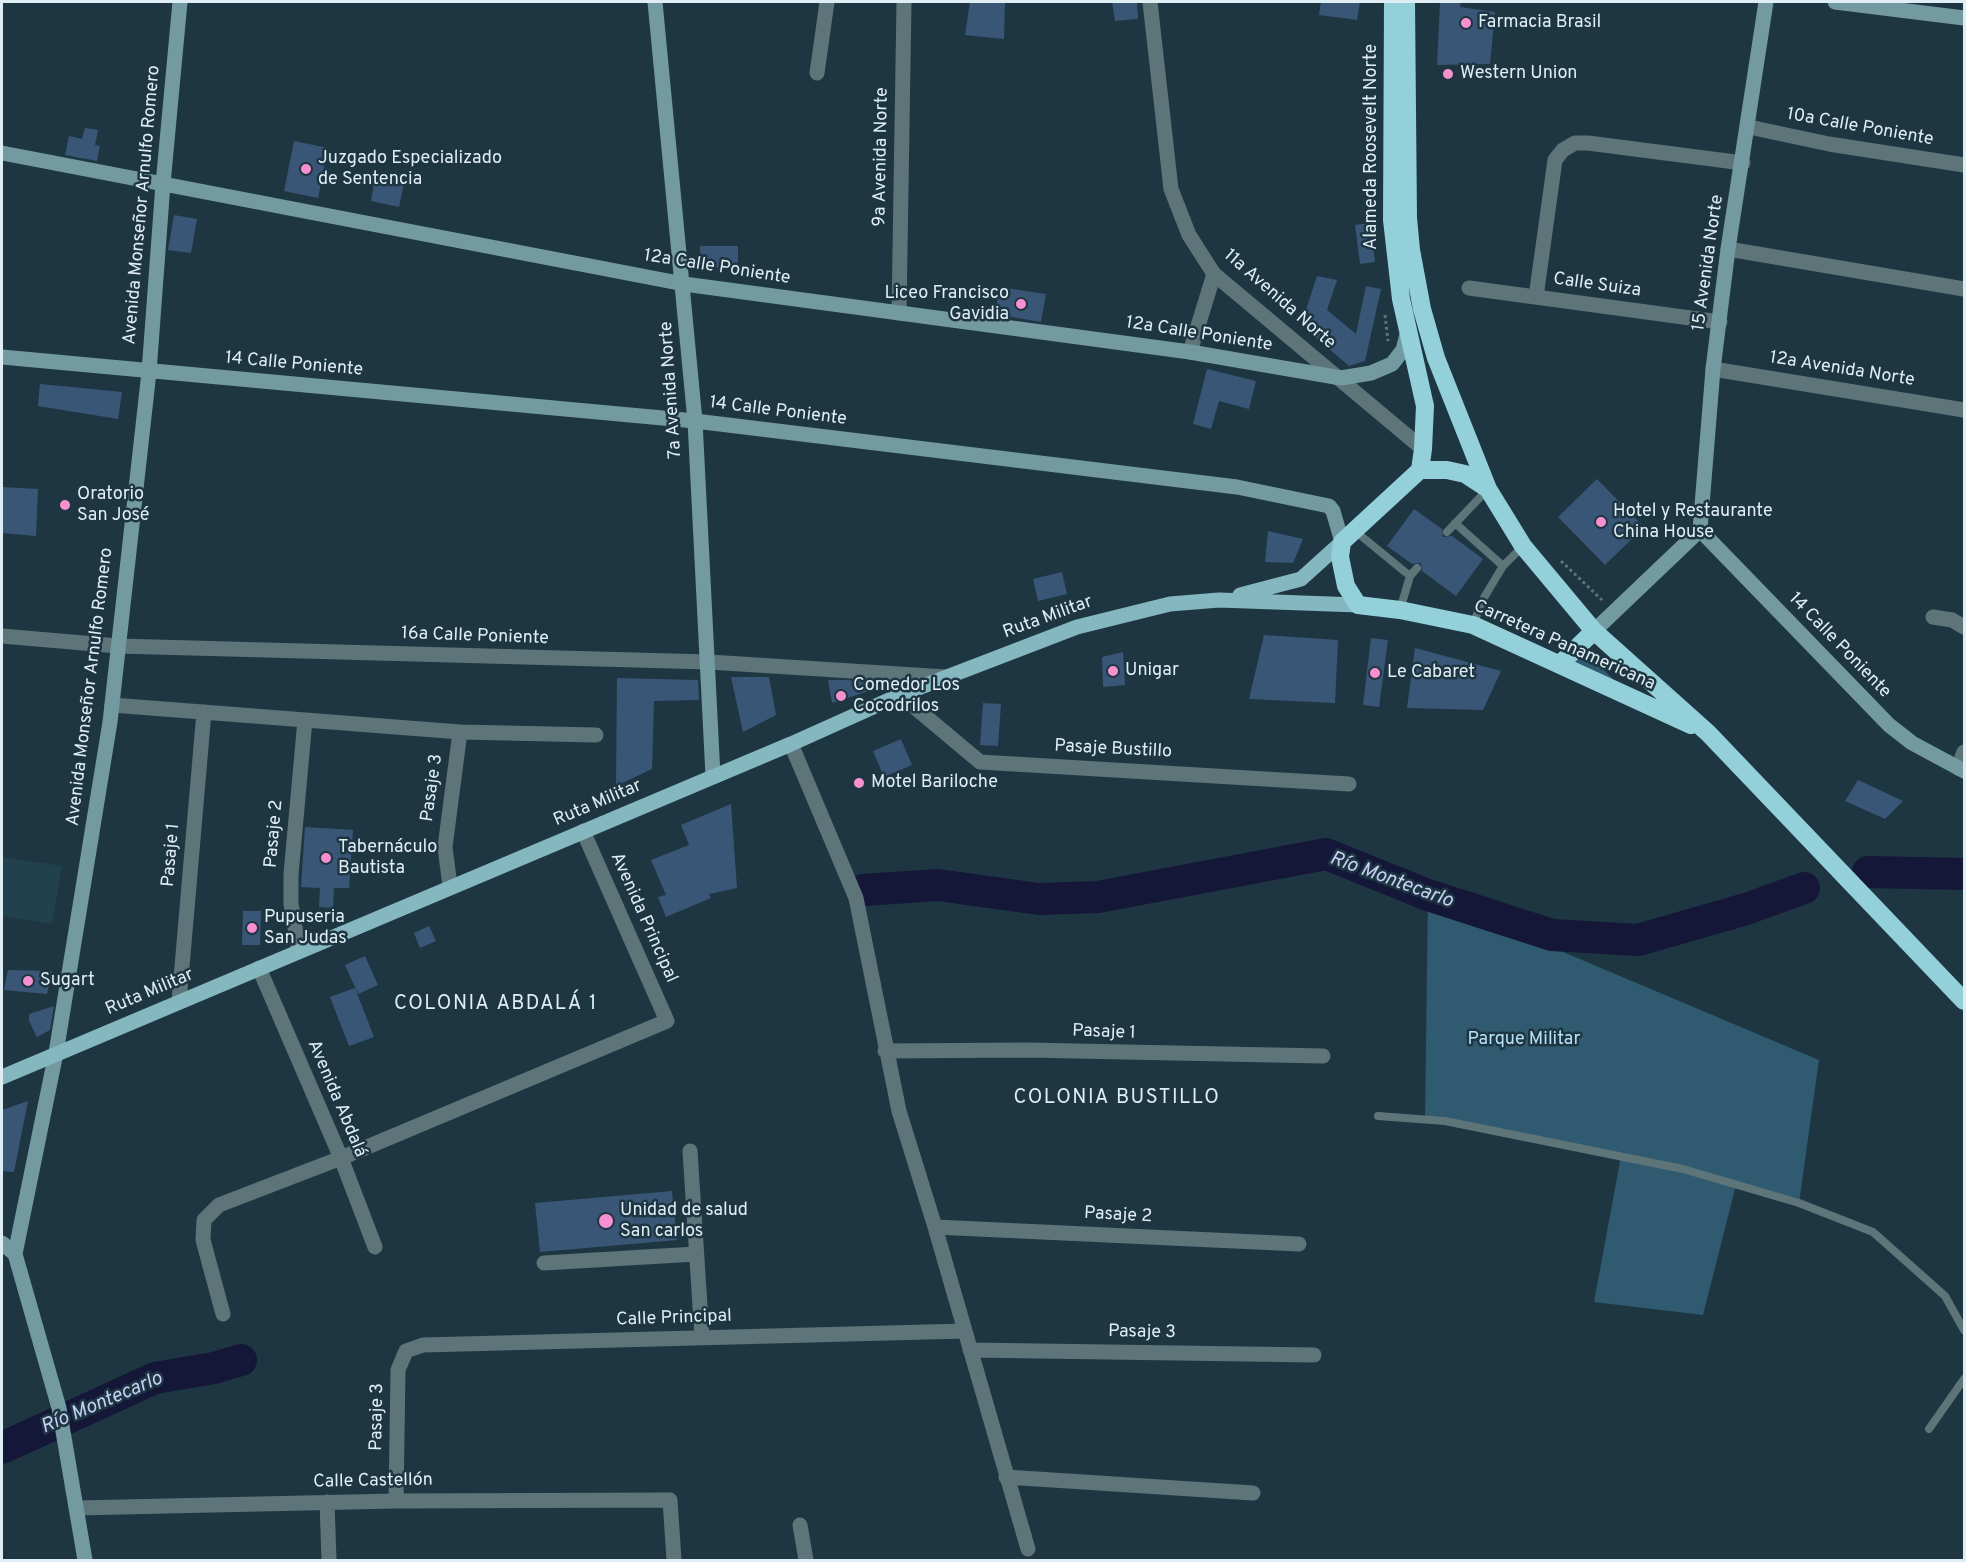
<!DOCTYPE html>
<html>
<head>
<meta charset="utf-8">
<style>
  body { margin:0 }
  #map { position:relative; width:1966px; height:1562px; overflow:hidden; background:#1e3642; font-family:Overpass,sans-serif }
  canvas { display:block }
  .frame { position:absolute; inset:0; border:3px solid #dfedf5; pointer-events:none }
</style>
</head>
<body>
<div id="map">
<canvas width="1966" height="1562"></canvas>
<div class="frame"></div>
</div>
<script>
const ctx = document.querySelector('canvas').getContext('2d');
ctx.lineJoin = 'round';
function fillPath(path, color) {
  ctx.fillStyle = color;
  ctx.fill(path, 'evenodd');
}
function poly(rows) {
  const path = new Path2D();
  for (const r of rows) {
    path.moveTo(r[0], r[1]);
    for (let i = 2; i < r.length; i += 2) path.lineTo(r[i], r[i + 1]);
  }
  return path;
}
function trace(path, color, width, dash) {
  ctx.strokeStyle = color;
  ctx.lineWidth = width;
  ctx.lineCap = dash ? 'butt' : 'round';
  ctx.setLineDash(dash || []);
  ctx.stroke(path);
}
function drawText(font, color, halo, rows, align = 'center') {
  ctx.font = font + ' Overpass,sans-serif';
  ctx.lineWidth = 5;
  ctx.setLineDash([]);
  ctx.textBaseline = 'middle';
  ctx.strokeStyle = halo;
  ctx.fillStyle = color;
  for (const [text, x, y, turn = 0] of rows) {
    ctx.save();
    ctx.translate(x, y);
    ctx.rotate((+turn || 0) * Math.PI / 180);
    ctx.textAlign = isNaN(turn) ? turn : align;
    if (halo) ctx.strokeText(text, 0, 0);
    ctx.fillText(text, 0, 0);
    ctx.restore();
  }
}
const built = poly([
  [3,857,62,866,52,924,2,916]
]);
const green = poly([
  [1587,652,1627,694,1571,664],
  [1428,895,1819,1060,1799,1203,1736,1185,1703,1315,1594,1302,1621,1156,1425,1120]
]);
const stream = poly([
  [2,1448,51,1425]
]);
const river = poly([
  [1868,872,1964,874],
  [863,890,938,885,1039,899,1098,897,1326,854,1428,895,1552,935,1638,940,1746,909,1804,888],
  [2,1448,155,1378,214,1368,241,1360]
]);
const building = poly([
  [970,2,1005,2,1004,39,965,35],
  [1112,2,1137,2,1138,19,1115,21],
  [1321,2,1360,2,1357,20,1319,15],
  [1440,2,1461,2,1460,7,1495,12,1490,64,1437,65],
  [85,128,98,130,95,145,100,146,97,161,65,155,69,136,82,139],
  [294,141,328,148,318,198,284,191],
  [375,178,404,184,399,207,371,201],
  [174,215,197,219,191,253,168,250],
  [1370,223,1375,262,1360,264,1355,225],
  [700,246,738,246,738,268,700,267],
  [1317,276,1337,280,1327,310,1356,334,1366,286,1381,289,1365,361,1349,366,1301,325],
  [1000,287,1046,294,1041,322,995,314],
  [1207,369,1256,381,1249,409,1219,401,1211,429,1193,424],
  [40,384,122,392,118,419,38,406],
  [1597,479,1644,527,1605,565,1558,517],
  [2,487,38,489,36,536,2,533],
  [1414,509,1442,529,1443,537,1452,536,1483,559,1456,596,1422,571,1421,563,1412,564,1387,546],
  [1268,531,1303,539,1293,563,1265,562],
  [1062,572,1067,594,1038,601,1033,579],
  [1264,635,1338,640,1335,703,1249,699],
  [1371,638,1388,640,1379,707,1363,705],
  [1415,648,1501,671,1483,710,1407,708],
  [1123,652,1125,685,1103,687,1102,657],
  [731,677,769,677,776,715,743,732],
  [617,678,698,680,699,700,654,701,652,769,616,786],
  [828,680,845,680,891,684,832,703],
  [983,703,1001,704,998,746,980,745],
  [901,739,912,765,884,777,873,751],
  [1858,780,1903,801,1885,819,1845,801],
  [731,804,737,888,709,894,711,898,666,917,658,897,666,895,651,860,689,845,681,825],
  [305,827,353,830,349,888,334,888,333,908,319,907,320,888,301,887],
  [243,911,261,911,260,945,242,945],
  [429,926,436,941,420,948,414,933],
  [365,956,378,985,358,994,345,965],
  [8,970,52,971,47,994,4,990],
  [355,988,374,1037,349,1046,330,997],
  [54,1006,50,1030,37,1037,29,1021,29,1014],
  [28,1101,14,1172,2,1171,2,1110],
  [672,1191,677,1240,540,1252,535,1203]
]);
const path = poly([
  [1385,315,1388,341],
  [1561,561,1602,600]
]);
const lane = poly([
  [1455,523,1503,566],
  [1355,531,1410,576],
  [1447,532,1488,489],
  [1400,610,1410,576,1417,568],
  [1473,625,1482,601,1503,566,1523,546],
  [1378,1116,1445,1121,1683,1169,1799,1203,1873,1232,1945,1296,1964,1330],
  [1929,1429,1964,1379]
]);
const street = poly([
  [1150,2,1171,189,1189,235,1214,274,1423,449],
  [817,73,827,2],
  [1749,127,1829,144,1964,165],
  [1728,249,1964,289],
  [1469,288,1720,322],
  [1536,297,1555,160,1563,150,1575,143,1588,143,1743,163],
  [899,313,904,2],
  [1190,352,1214,274],
  [1713,369,1964,410],
  [1933,617,1952,620,1964,627],
  [2,636,118,646,709,662,946,677],
  [900,695,980,762,1349,784],
  [112,705,460,732,596,735],
  [791,744,856,898,899,1111,935,1227,1028,1549],
  [1958,768,1964,752],
  [450,886,445,847,460,732],
  [299,951,291,904,291,874,305,720],
  [259,968,341,1158,375,1247],
  [179,1001,204,712],
  [885,1051,1027,1050,1323,1056],
  [690,1151,702,1337],
  [935,1227,1299,1244],
  [544,1263,696,1254],
  [223,1314,203,1240,204,1220,219,1205,341,1158,667,1021,583,831],
  [970,1350,1314,1355],
  [1006,1477,1253,1493],
  [396,1501,398,1370,406,1351,423,1345,965,1331],
  [327,1502,329,1560],
  [76,1508,396,1501,670,1500,674,1560],
  [800,1525,806,1560]
]);
const secondary = poly([
  [655,2,695,421,713,776],
  [1835,2,1964,18],
  [2,153,684,284,1190,352,1341,378,1371,373,1392,364,1403,350,1408,331],
  [2,357,695,421,1237,487,1329,506,1333,511,1342,542],
  [1700,530,1713,369,1728,249,1766,2],
  [1700,530,1889,725,1912,743,1964,771],
  [1594,631,1700,530],
  [2,1243,15,1254],
  [85,1560,59,1408,15,1254,56,1053,110,722,149,372,163,184,180,2]
]);
const primary = poly([
  [1240,595,1301,579,1342,542],
  [2,1077,791,744,900,695,1077,627,1170,604,1219,600,1358,605]
]);
const highway = poly([
  [1393,2,1392,220,1401,299,1425,406,1423,449,1420,470,1342,542,1340,557,1346,586,1358,605,1400,610,1473,625,1691,725],
  [1406,2,1408,218,1411,250,1422,309,1436,358,1488,489,1523,546,1594,631,1708,733,1964,1001],
  [1420,470,1447,470,1465,474,1488,489],
  [1560,664,1594,631]
]);
const markers = [
  [1466,23,6,"#f790ce"],
  [1448,74,6,"#f790ce"],
  [306,169,6,"#f790ce"],
  [1021,304,6,"#f790ce"],
  [65,505,6,"#f790ce"],
  [1601,522,6,"#f790ce"],
  [1113,671,6,"#f790ce"],
  [1375,673,6,"#f790ce"],
  [841,696,6,"#f790ce"],
  [859,783,6,"#f790ce"],
  [326,858,6,"#f790ce"],
  [252,928,6,"#f790ce"],
  [28,981,6,"#f790ce"],
  [606,1221,8,"#f790ce"]
];
const poiNames = [
  ["Farmacia Brasil",1478,23],
  ["Western Union",1460,74],
  ["Juzgado Especializado",318,159],
  ["de Sentencia",318,180],
  ["Liceo Francisco",1009,294,"right"],
  ["Gavidia",1009,315,"right"],
  ["Oratorio",77,495],
  ["San José",77,516],
  ["Hotel y Restaurante",1613,512],
  ["China House",1613,533],
  ["Unigar",1125,671],
  ["Le Cabaret",1387,673],
  ["Comedor Los",853,686],
  ["Cocodrilos",853,707],
  ["Motel Bariloche",871,783],
  ["Tabernáculo",338,848],
  ["Bautista",338,869],
  ["Pupuseria",264,918],
  ["San Judas",264,939],
  ["Sugart",40,981],
  ["Unidad de salud",620,1211],
  ["San carlos",620,1232]
];
const streetNames = [
  ["10a Calle Poniente",1860,128,10],
  ["Alameda Roosevelt Norte",1372,147,-90],
  ["9a Avenida Norte",882,157,-89],
  ["Avenida Monseñor Arnulfo Romero",143,205,-85],
  ["15 Avenida Norte",1709,263,-82],
  ["12a Calle Poniente",717,268,9],
  ["Calle Suiza",1597,286,8],
  ["11a Avenida Norte",1279,300,41],
  ["12a Calle Poniente",1199,335,9],
  ["14 Calle Poniente",294,365,5],
  ["12a Avenida Norte",1842,370,9],
  ["7a Avenida Norte",672,390,-94],
  ["14 Calle Poniente",778,412,7],
  ["Ruta Militar",1048,618,-20],
  ["16a Calle Poniente",475,637,2],
  ["Carretera Panamericana",1564,646,24],
  ["14 Calle Poniente",1839,646,46],
  ["Avenida Monseñor Arnulfo Romero",91,687,-83],
  ["Pasaje Bustillo",1113,750,3],
  ["Pasaje 3",433,788,-82],
  ["Ruta Militar",598,804,-23],
  ["Pasaje 2",275,834,-85],
  ["Pasaje 1",172,855,-85],
  ["Avenida Principal",643,918,66],
  ["Ruta Militar",150,993,-23],
  ["Pasaje 1",1104,1033,2],
  ["Avenida Abdalá",336,1099,67],
  ["Pasaje 2",1118,1216,3],
  ["Calle Principal",674,1319,-2],
  ["Pasaje 3",1142,1333,1],
  ["Pasaje 3",378,1417,-89],
  ["Calle Castellón",373,1482,-1]
];
const parkNames = [
  ["Parque Militar",1524,1040]
];
const waterNames = [
  ["Río Montecarlo",1391,881,20],
  ["Río Montecarlo",102,1404,-23]
];
const neighbourhoodNames = [
  ["COLONIA ABDALÁ 1",496,1005],
  ["COLONIA BUSTILLO",1117,1099]
];
fillPath(built, '#21414f');
fillPath(green, '#2f5a6f');
trace(stream, '#141738', 5);
trace(river, '#141738', 32);
fillPath(building, '#3a5677');
trace(path, '#5e727d', 3, [3, 3]);
trace(lane, '#5d7579', 8);
trace(street, '#5d7579', 15);
trace(secondary, '#739aa0', 15);
trace(primary, '#84b7bf', 15);
trace(highway, '#93d0da', 18);
for (const [x, y, r, color] of markers) {
  const dot = new Path2D();
  dot.arc(x, y, r, 0, 2 * Math.PI);
  ctx.fillStyle = color;
  ctx.fill(dot);
  trace(dot, '#1e3642', 2);
}
drawText('18px', '#dfedf5', '#1e3642', poiNames, 'left');
drawText('18px', '#dfedf5', '#1e3642', streetNames);
drawText('18px', '#b4e1f8', '#1e3642', parkNames);
drawText('italic 20px', '#c7cff7', '#1e3642', waterNames);
ctx.letterSpacing = '1.5px';
drawText('20px', '#dfedf5', '#1e3642', neighbourhoodNames);
ctx.letterSpacing = '0px';
</script>
</body>
</html>
